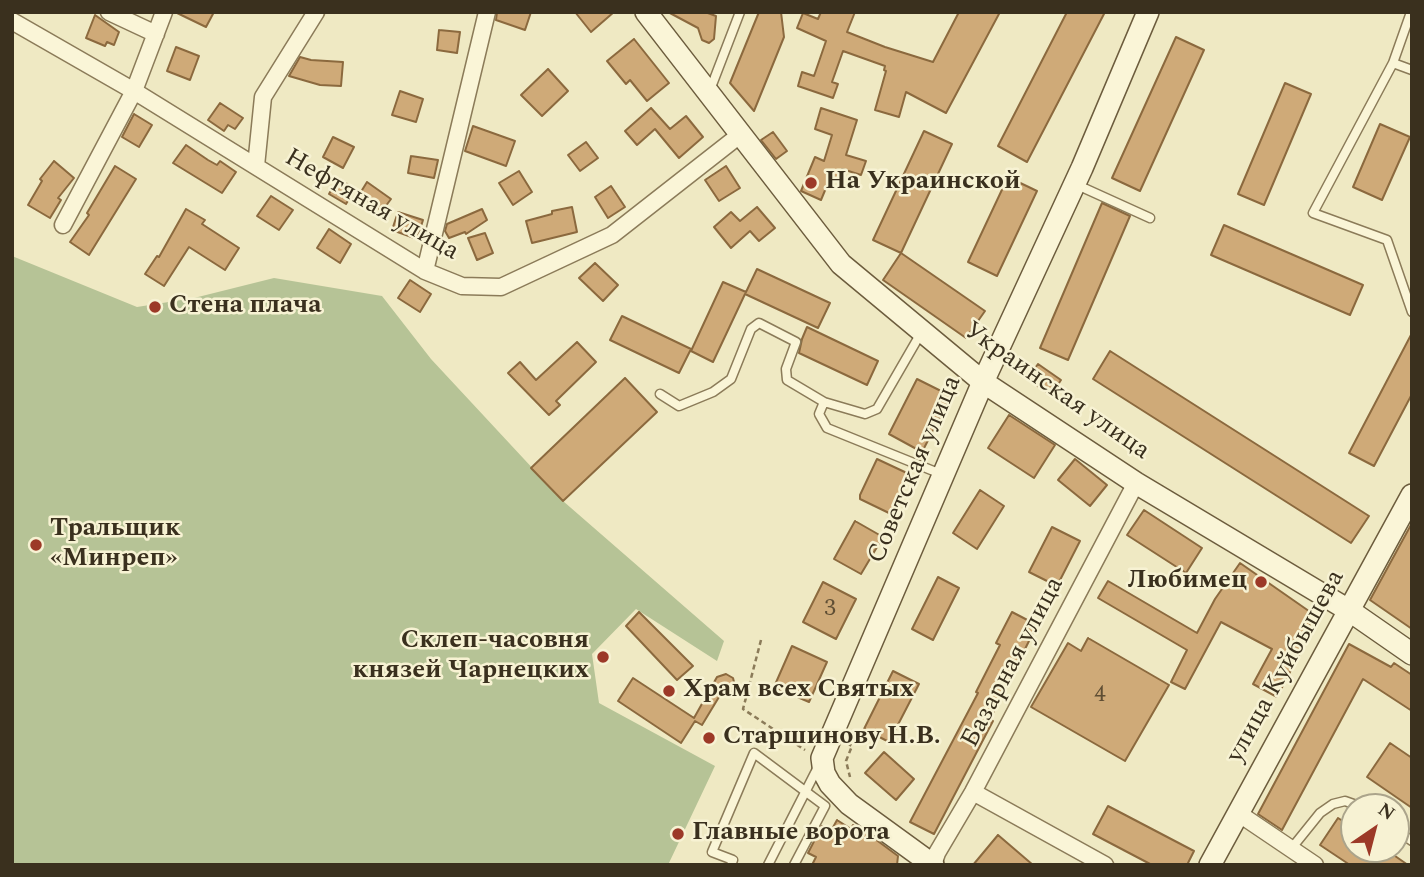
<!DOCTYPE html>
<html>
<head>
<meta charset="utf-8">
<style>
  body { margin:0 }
  #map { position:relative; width:1424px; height:877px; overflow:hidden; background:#efe9c3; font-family:Spectral,serif }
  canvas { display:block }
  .frame { position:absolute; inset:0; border:14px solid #3a301e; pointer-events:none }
  .north { position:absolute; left:1340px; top:793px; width:70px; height:70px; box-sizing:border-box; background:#f7f2d3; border:2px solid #aba48b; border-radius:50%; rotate:35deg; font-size:19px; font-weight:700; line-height:28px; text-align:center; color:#3a301e }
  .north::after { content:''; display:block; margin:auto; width:24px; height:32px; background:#9c3927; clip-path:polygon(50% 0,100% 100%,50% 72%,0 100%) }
</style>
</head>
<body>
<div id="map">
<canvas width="1424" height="877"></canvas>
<div class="frame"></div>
<div class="north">N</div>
</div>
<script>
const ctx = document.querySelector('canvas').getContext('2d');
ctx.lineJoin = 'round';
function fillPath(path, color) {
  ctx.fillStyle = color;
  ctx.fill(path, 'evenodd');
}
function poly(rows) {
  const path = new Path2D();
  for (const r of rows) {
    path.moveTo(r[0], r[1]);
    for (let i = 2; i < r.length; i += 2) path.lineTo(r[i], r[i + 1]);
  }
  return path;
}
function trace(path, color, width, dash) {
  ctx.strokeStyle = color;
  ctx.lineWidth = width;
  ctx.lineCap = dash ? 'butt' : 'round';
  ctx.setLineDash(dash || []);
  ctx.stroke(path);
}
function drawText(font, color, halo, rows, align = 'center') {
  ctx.font = font + ' Spectral,serif';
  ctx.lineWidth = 5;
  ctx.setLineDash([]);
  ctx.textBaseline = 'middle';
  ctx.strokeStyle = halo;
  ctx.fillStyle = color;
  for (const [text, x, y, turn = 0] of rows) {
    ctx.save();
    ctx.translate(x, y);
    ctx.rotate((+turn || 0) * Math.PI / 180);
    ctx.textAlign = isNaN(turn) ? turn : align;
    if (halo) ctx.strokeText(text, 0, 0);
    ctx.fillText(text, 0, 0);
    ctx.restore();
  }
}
const cemetery = poly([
  [12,256,137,307,194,298,274,278,382,296,431,359,563,501,724,641,717,661,636,609,592,654,599,703,715,766,668,865,12,865]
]);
const building = poly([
  [175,12,214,12,206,27,175,12],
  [497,12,531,12,525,30,496,20,497,12],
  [575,12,614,12,591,32,575,12],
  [668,12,705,12,716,16,714,39,709,43,702,40,698,28,668,12],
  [759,12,781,12,784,37,754,111,730,83,759,12],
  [821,12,855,12,847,32,885,47,933,62,959,12,1000,12,946,113,906,92,899,117,875,110,886,71,884,70,885,66,843,51,832,82,838,84,833,98,798,86,802,72,814,76,826,41,797,28,803,13,818,19,821,12],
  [1067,12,1105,12,1027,162,998,146,1067,12],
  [95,15,119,32,114,45,107,42,105,46,86,38,95,15],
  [439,30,460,32,457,53,437,50,439,30],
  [1176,37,1204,50,1140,191,1112,178,1176,37],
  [634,39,669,83,647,101,630,80,626,84,607,61,634,39],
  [176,47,199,56,190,80,167,71,176,47],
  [300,57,311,60,343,62,341,86,320,85,289,76,300,57],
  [548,69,568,91,542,116,521,95,548,69],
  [1285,83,1311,94,1264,205,1238,194,1285,83],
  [400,91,423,99,416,122,392,115,400,91],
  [220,103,243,118,235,129,228,125,224,131,208,120,220,103],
  [651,108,670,129,686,116,703,137,679,158,655,129,637,145,625,131,651,108],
  [821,108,857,120,846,155,866,161,861,175,842,169,839,179,831,176,821,200,801,191,815,157,824,161,832,135,815,129,821,108],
  [134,114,152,125,139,147,122,137,134,114],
  [1380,124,1410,137,1382,200,1353,187,1380,124],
  [473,126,515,141,506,166,465,151,473,126],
  [924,131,952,144,901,253,873,240,924,131],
  [773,132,787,151,776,159,761,140,773,132],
  [333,137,354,147,343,168,323,157,333,137],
  [586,142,598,158,580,171,568,155,586,142],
  [186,145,208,160,217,165,220,161,236,172,222,193,173,163,186,145],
  [411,156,438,160,434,178,408,173,411,156],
  [54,161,74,178,58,198,61,200,50,218,28,205,42,181,40,179,54,161],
  [115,166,136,179,89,255,70,242,89,215,87,213,115,166],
  [726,166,740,188,719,201,705,180,726,166],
  [519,171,532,192,513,205,499,183,519,171],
  [338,178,355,189,346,204,329,194,338,178],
  [1007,179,1012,179,1037,191,997,276,968,262,1007,179],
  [367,182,391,199,382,211,359,195,367,182],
  [611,186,625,207,608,218,595,197,611,186],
  [271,196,293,210,279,230,257,216,271,196],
  [1102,203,1130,216,1068,360,1040,348,1102,203],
  [572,207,577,232,532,243,526,221,552,214,552,211,572,207],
  [757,207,775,228,759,241,750,231,731,248,714,227,731,212,740,221,757,207],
  [186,209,205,220,202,224,239,248,225,270,189,247,164,286,145,274,157,256,159,257,186,209],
  [482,209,487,220,466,234,465,232,449,238,445,231,447,224,482,209],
  [398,212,423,220,417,239,392,230,398,212],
  [1224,225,1363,285,1350,315,1211,255,1224,225],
  [329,229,351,244,340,263,317,248,329,229],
  [485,233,493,253,477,260,468,238,485,233],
  [901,253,985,311,966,338,883,280,901,253],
  [595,263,618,285,603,301,579,278,595,263],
  [757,269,830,303,818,328,745,294,713,362,691,351,723,282,746,292,757,269],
  [410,280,431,294,420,312,398,298,410,280],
  [622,316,691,349,679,373,610,340,622,316],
  [807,327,878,361,867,385,799,353,802,339,807,327],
  [1412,333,1412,394,1374,466,1349,453,1412,333],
  [577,342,596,362,556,401,560,405,549,415,508,373,520,362,536,380,577,342],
  [1110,351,1369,516,1351,543,1093,379,1110,351],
  [1038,364,1061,380,1051,395,1027,379,1038,364],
  [625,378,657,412,563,501,531,468,625,378],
  [917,379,951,396,922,452,889,434,917,379],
  [1009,415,1055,445,1034,478,988,448,1009,415],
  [877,459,909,474,891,514,860,499,860,495,877,459],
  [1075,459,1107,485,1090,506,1058,480,1075,459],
  [980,490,1004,506,977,549,953,533,980,490],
  [1144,510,1202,548,1186,573,1127,535,1144,510],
  [855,521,883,537,861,574,834,559,855,521],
  [1412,523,1412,629,1370,600,1412,523],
  [1052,527,1080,541,1057,586,1029,572,1052,527],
  [1240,563,1316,616,1297,643,1303,647,1277,697,1253,684,1272,649,1221,622,1185,689,1171,682,1187,650,1098,598,1108,581,1197,633,1215,599,1240,563],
  [938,577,959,588,933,640,912,629,938,577],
  [823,582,856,599,836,639,803,622,823,582],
  [639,612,693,666,677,680,626,626,639,612],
  [1012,612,1037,625,990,719,993,721,934,834,910,822,978,693,976,692,1000,645,996,643,1012,612],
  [1088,638,1169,685,1125,761,1031,707,1068,643,1081,651,1088,638],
  [1349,644,1391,667,1394,663,1412,675,1412,711,1363,679,1282,830,1258,814,1349,644],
  [792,646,827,662,809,702,774,687,792,646],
  [893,671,919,684,889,742,864,729,893,671],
  [726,674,733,678,735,686,731,694,719,697,702,725,695,721,681,743,618,701,633,678,694,718,717,677,726,674],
  [1390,743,1412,758,1412,808,1367,777,1390,743],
  [884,752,914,779,896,800,865,773,884,752],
  [1108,806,1194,851,1187,865,1152,865,1093,834,1108,806],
  [1338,818,1354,828,1354,849,1385,849,1408,865,1350,865,1320,845,1338,818],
  [837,820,851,829,853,825,867,833,898,856,897,865,812,865,816,857,808,853,822,826,831,831,837,820],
  [998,835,1033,865,973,865,998,835]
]);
const path = poly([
  [761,640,743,709,805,750],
  [847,743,852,746,846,761,850,777]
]);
const lane = poly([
  [1411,12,1393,63,1412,70],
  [1393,63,1313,213,1387,240,1412,312],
  [710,90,740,12],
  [1075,184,1150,218],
  [921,333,877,409,865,414,824,402,819,414,827,428,941,474],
  [660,394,679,406,713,392,731,379,751,329,759,323,796,342,786,369,787,380,824,402],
  [1396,830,1412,841],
  [1291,849,1320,813,1333,804,1345,801,1362,807],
  [731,865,733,860,712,852,754,753,825,806,794,865],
  [768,865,818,767]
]);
const street = poly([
  [109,12,156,34],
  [12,21,134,91,425,271,462,286,501,287,612,235,741,134],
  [256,166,263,97,316,12],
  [63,225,134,91,164,12],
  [425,271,487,12],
  [973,792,1105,865],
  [1238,813,1315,865],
  [933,865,937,853,973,792,1136,483]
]);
const secondary = poly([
  [646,12,841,264,983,382,1136,483,1350,611,1412,654],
  [933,865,849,804,830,784,824,773,822,758,983,382,1082,168,1148,12],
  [1210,865,1412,495]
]);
const markers = [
  [811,183,7,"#9c3927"],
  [155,307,7,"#9c3927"],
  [36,545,7,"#9c3927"],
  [1261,582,7,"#9c3927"],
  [603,657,7,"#9c3927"],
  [669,691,7,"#9c3927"],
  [709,738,7,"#9c3927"],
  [678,834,7,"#9c3927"]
];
const numberNames = [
  ["3",830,610],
  ["4",1100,696]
];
const poiNames = [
  ["На Украинской",825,183],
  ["Стена плача",169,307],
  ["Тральщик",50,530],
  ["«Минреп»",50,560],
  ["Любимец",1247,582,"right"],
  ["Склеп-часовня",589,642,"right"],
  ["князей Чарнецких",589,672,"right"],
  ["Храм всех Святых",683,691],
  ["Старшинову Н.В.",723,738],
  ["Главные ворота",692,834]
];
const streetNames = [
  ["Нефтяная улица",371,206,30],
  ["Украинская улица",1056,392,35],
  ["Советская улица",916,470,-67],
  ["Базарная улица",1014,663,-62],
  ["улица Куйбышева",1287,667,-61]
];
fillPath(cemetery, '#b6c396');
fillPath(building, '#cfaa78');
trace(building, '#8b693e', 2);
trace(lane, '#8b7b59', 11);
trace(street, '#8b7b59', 19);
trace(secondary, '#6c5c3d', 24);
trace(path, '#8b7b59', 2.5, [5, 3.5]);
trace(lane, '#faf5d7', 8);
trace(street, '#faf5d7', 16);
trace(secondary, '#faf5d7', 21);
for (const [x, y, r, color] of markers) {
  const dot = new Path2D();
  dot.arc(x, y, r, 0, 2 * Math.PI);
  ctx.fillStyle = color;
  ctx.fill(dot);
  trace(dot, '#f7f2d3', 2.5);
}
drawText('23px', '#5f4e34', null, numberNames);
drawText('bold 26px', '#3a301e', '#f7f2d3', poiNames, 'left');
drawText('26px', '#3a301e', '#f7f2d3', streetNames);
</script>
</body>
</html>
